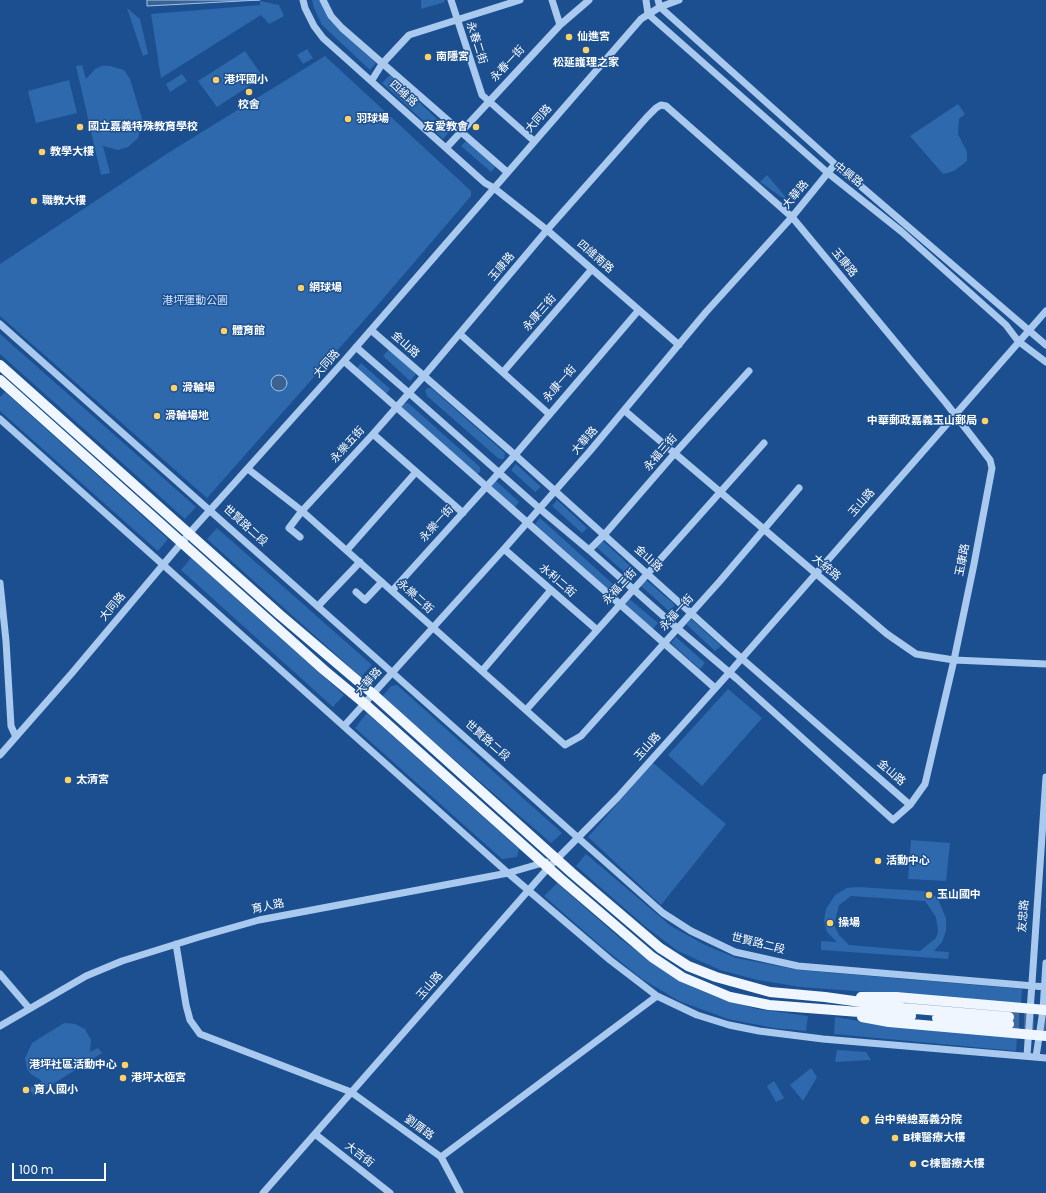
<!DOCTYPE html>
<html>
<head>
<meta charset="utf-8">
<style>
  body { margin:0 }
  #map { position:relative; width:1046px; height:1193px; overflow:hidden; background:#1b4f8f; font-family:Poppins,sans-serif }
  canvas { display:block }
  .scale { position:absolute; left:12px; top:1163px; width:94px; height:18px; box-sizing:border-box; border:2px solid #fff; border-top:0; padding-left:5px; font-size:12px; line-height:14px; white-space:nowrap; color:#fff; -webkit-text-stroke:3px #1b4f8f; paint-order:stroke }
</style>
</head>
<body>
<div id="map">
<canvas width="1046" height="1193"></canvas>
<div class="scale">100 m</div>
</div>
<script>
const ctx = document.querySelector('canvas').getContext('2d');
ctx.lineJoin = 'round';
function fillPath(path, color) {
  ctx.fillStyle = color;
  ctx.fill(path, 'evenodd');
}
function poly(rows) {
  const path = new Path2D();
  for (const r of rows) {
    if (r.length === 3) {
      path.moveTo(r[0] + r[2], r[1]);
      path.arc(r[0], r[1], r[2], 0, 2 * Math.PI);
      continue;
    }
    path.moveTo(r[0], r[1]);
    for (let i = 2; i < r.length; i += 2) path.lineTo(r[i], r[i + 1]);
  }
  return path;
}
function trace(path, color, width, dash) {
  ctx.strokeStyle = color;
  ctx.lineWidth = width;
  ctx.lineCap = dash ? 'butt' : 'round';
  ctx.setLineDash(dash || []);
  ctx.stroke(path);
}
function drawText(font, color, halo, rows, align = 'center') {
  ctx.font = font + ' Poppins,"Noto Sans TC",sans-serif';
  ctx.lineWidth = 3;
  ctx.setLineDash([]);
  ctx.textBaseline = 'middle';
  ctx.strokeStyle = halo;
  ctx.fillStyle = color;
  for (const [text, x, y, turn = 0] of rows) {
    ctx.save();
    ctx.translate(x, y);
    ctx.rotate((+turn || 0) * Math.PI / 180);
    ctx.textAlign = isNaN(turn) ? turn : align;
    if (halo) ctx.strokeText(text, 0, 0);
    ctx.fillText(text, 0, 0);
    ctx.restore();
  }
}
const green = poly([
  [312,0,321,0,329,20,376,63,370,70,322,25,314,8],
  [421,0,444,0,445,2,421,9],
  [260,1,279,5,284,16,269,24,261,15,161,78,151,14,260,5],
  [127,8,140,19,148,54,143,56],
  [307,49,313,58,303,64,297,55],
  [245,51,263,77,217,107,198,81],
  [325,56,471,191,471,196,382,300,207,498,0,316,0,264,168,153],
  [82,65,86,79,95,69,102,66,110,66,124,70,130,79,143,122,138,138,128,147,118,150,103,146,110,173,101,175,76,66],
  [182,74,187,81,170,92,166,84],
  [390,75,450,131,443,139,382,83],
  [69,80,77,113,36,123,28,91],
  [958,104,965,114,959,119,958,134,967,152,967,161,954,171,943,174,910,136],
  [468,139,497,165,491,172,461,146],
  [767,175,789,201,790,203,760,182],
  [0,334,196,507,185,519,0,354],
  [389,349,416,374,410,381,383,356],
  [361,363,390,389,385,395,356,369],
  [428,388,431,388,505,453,504,459,499,459,427,396,425,390],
  [5,392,168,539,158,551,0,411,0,397],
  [408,403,480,467,480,472,477,474,401,407,403,404],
  [516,464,541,487,535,492,511,470],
  [495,480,519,502,514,508,490,485],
  [557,500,587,528,582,533,552,506],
  [540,518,614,585,610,591,535,524],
  [217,528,372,665,361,677,207,539],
  [601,539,630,566,624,572,595,546],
  [191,558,344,695,333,707,181,570],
  [645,579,675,605,669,611,640,585],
  [627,597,658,623,653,629,623,602],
  [691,619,721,646,715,651,686,624],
  [676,637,705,663,700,669,671,643],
  [397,685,562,833,551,843,382,697,391,686],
  [728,689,762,718,702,786,668,755],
  [367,713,519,849,517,857,502,859,355,728],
  [653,763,726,824,661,905,588,837],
  [911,840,950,843,946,881,908,879],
  [586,854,671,926,705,945,736,958,799,970,1022,989,1021,1003,800,987,758,980,720,970,678,951,646,927,576,866],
  [557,883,622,940,663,970,695,988,725,1000,757,1009,808,1016,806,1031,774,1028,728,1019,679,1001,642,979,600,945,544,896],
  [858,887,924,891,937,897,946,918,946,931,942,942,934,951,949,952,948,959,821,950,821,941,837,942,827,932,824,921,826,909,835,895,847,888],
  [851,896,925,901,936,917,938,931,936,938,920,951,849,945,839,935,834,925,839,905],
  [835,1017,877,1024,1017,1038,1016,1051,834,1034],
  [64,1023,75,1024,85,1029,91,1040,90,1052,98,1048,102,1053,34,1096,29,1089,42,1081,31,1074,27,1069,25,1058,32,1043],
  [837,1050,866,1052,871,1060,835,1062],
  [811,1068,817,1077,803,1101,790,1085],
  [774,1081,784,1098,776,1102,767,1086]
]);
const water = poly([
  [147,0,260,0,147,6,147,0],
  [279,383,8]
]);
const majorTunnel = poly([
  [1009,1017,1046,1018],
  [1009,1024,1046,1026]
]);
const minor = poly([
  [303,0,305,8,314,26,323,38,485,183,494,188,547,230,679,345],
  [323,0,331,16,342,28,507,172],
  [451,0,482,95,534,141],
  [552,0,560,25],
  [646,0,648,14,828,173,902,232,1006,325,1018,341,1046,362],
  [658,0,660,7,835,164,1046,345],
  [372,80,382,64,409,35,520,0],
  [447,147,560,25,589,0],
  [0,324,593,851,663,913,691,931,735,952,798,966,1046,987],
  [371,330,515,455,732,650,910,805],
  [460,334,549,414],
  [344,361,715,688],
  [504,371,592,269],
  [625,411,887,634,916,654,954,660,1046,664],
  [0,419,508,873,610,960,657,996,697,1015,729,1025,759,1031,823,1039,1046,1058],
  [373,434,463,513],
  [248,469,302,511,565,745,581,736,720,581,799,488],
  [300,537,289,528,302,511,373,434,409,393,423,377,547,230,647,117,656,108,661,105,666,106,792,217,946,403,990,460,992,468,974,564,954,660,925,784,910,805,893,820,737,679,677,628,589,550,539,508,409,393,356,347],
  [504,549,596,629],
  [347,550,416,472],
  [589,550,604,535,675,453,749,371],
  [0,583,6,641,11,726,16,737],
  [392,591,515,455,638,311],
  [356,592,365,600,382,582],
  [318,606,360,562],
  [482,671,551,590],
  [526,710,764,443],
  [344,726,504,549,590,451,706,312,792,217,835,164],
  [0,755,72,673,194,528,344,361,641,19,660,7,679,0],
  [176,944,186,1005,190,1020,200,1034,351,1092,441,1157,460,1193],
  [0,974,29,1008],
  [0,1026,86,976,122,961,199,937,259,920,508,873,546,862],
  [1027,1056,1046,777],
  [1036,1057,1043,1010,1046,963],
  [315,1134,390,1193],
  [441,1157,657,996],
  [263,1193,548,868,618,797,729,673,1046,311]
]);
const major = poly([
  [0,365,279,614,373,694,572,873,660,948,688,966,716,977,770,992,825,997,904,1008,1009,1017],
  [0,380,324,670,365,704,562,880,652,957,682,977,730,997,769,1005,911,1016],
  [861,997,896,997,1046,1010],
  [862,1017,889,1022,1046,1036],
  [937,1018,1009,1024]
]);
const markers = [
  [569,37,4,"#ffd166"],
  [586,50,4,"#ffd166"],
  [428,57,4,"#ffd166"],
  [216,80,4,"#ffd166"],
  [249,92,4,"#ffd166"],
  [348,119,4,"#ffd166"],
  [80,127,4,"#ffd166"],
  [476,127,4,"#ffd166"],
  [42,152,4,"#ffd166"],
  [34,201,4,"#ffd166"],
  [301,288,4,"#ffd166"],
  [224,331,4,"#ffd166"],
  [174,388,4,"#ffd166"],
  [157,416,4,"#ffd166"],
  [985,421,4,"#ffd166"],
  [68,780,4,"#ffd166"],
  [878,861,4,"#ffd166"],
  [929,895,4,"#ffd166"],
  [830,923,4,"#ffd166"],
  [125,1065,4,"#ffd166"],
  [123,1078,4,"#ffd166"],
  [26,1090,4,"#ffd166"],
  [865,1120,5,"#ffd166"],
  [895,1138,4,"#ffd166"],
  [913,1164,4,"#ffd166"]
];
const poiNames = [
  ["仙進宮",577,37],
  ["南隱宮",436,57],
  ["松延護理之家",586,63,"center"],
  ["港坪國小",224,80],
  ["校舍",249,105,"center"],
  ["羽球場",356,119],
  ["國立嘉義特殊教育學校",88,127],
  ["友愛教會",468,127,"right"],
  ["教學大樓",50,152],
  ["職教大樓",42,201],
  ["網球場",309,288],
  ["體育館",232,331],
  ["滑輪場",182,388],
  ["滑輪場地",165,416],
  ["中華郵政嘉義玉山郵局",977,421,"right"],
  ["太清宮",76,780],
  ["活動中心",886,861],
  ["玉山國中",937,895],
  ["操場",838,923],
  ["港坪社區活動中心",117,1065,"right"],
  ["港坪太極宮",131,1078],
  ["育人國小",34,1090],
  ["台中榮總嘉義分院",874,1120],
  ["B棟醫療大樓",903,1138],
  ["C棟醫療大樓",921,1164]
];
const streetNames = [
  ["永春二街",476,43,72],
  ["永春一街",508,64,-47],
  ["四維路",403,94,42],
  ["大同路",539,119,-48],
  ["中興路",848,175,38],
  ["大華路",796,195,-50],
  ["四維南路",595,257,41],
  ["玉康路",844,263,51],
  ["玉康路",502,267,-50],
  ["永康三街",540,313,-49],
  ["金山路",405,345,42],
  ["大同路",327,364,-49],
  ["永康一街",560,384,-49],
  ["大華路",585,441,-49],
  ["永樂五街",348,445,-48],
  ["永福三街",661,453,-49],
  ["玉山路",862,503,-49],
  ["永樂一街",437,524,-48],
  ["世賢路二段",245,526,42],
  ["金山路",648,559,42],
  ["玉康路",963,560,-79],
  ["大統路",826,568,40],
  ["水利二街",557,581,41],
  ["永福二街",620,587,-47],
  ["永樂二街",415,597,42],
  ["大同路",113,607,-50],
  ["永福一街",677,613,-48],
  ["大華路",369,682,-48],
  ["世賢路二段",487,741,41],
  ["玉山路",648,747,-48],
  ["金山路",891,773,41],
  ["育人路",268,907,-12],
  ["友忠路",1024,916,-86],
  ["世賢路二段",758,944,14],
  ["玉山路",430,986,-49],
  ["劉厝路",419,1128,36],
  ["大吉街",359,1155,38]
];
const parkNames = [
  ["港坪運動公園",195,301]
];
fillPath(green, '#2e69ad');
fillPath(water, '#3c6290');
trace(water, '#9cc4f0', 1);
trace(majorTunnel, '#3d69a0', 10, [10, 5]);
trace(minor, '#a9c9ee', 7);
trace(major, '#f0f6ff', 10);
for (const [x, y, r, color] of markers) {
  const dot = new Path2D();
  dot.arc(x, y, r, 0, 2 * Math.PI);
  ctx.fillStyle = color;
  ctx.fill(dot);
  trace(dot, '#1b4f8f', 1.5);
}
drawText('bold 11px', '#fff', '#1b4f8f', poiNames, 'left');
drawText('11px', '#fff', '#1b4f8f', streetNames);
drawText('11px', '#cfe3fa', '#1b4f8f', parkNames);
</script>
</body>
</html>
